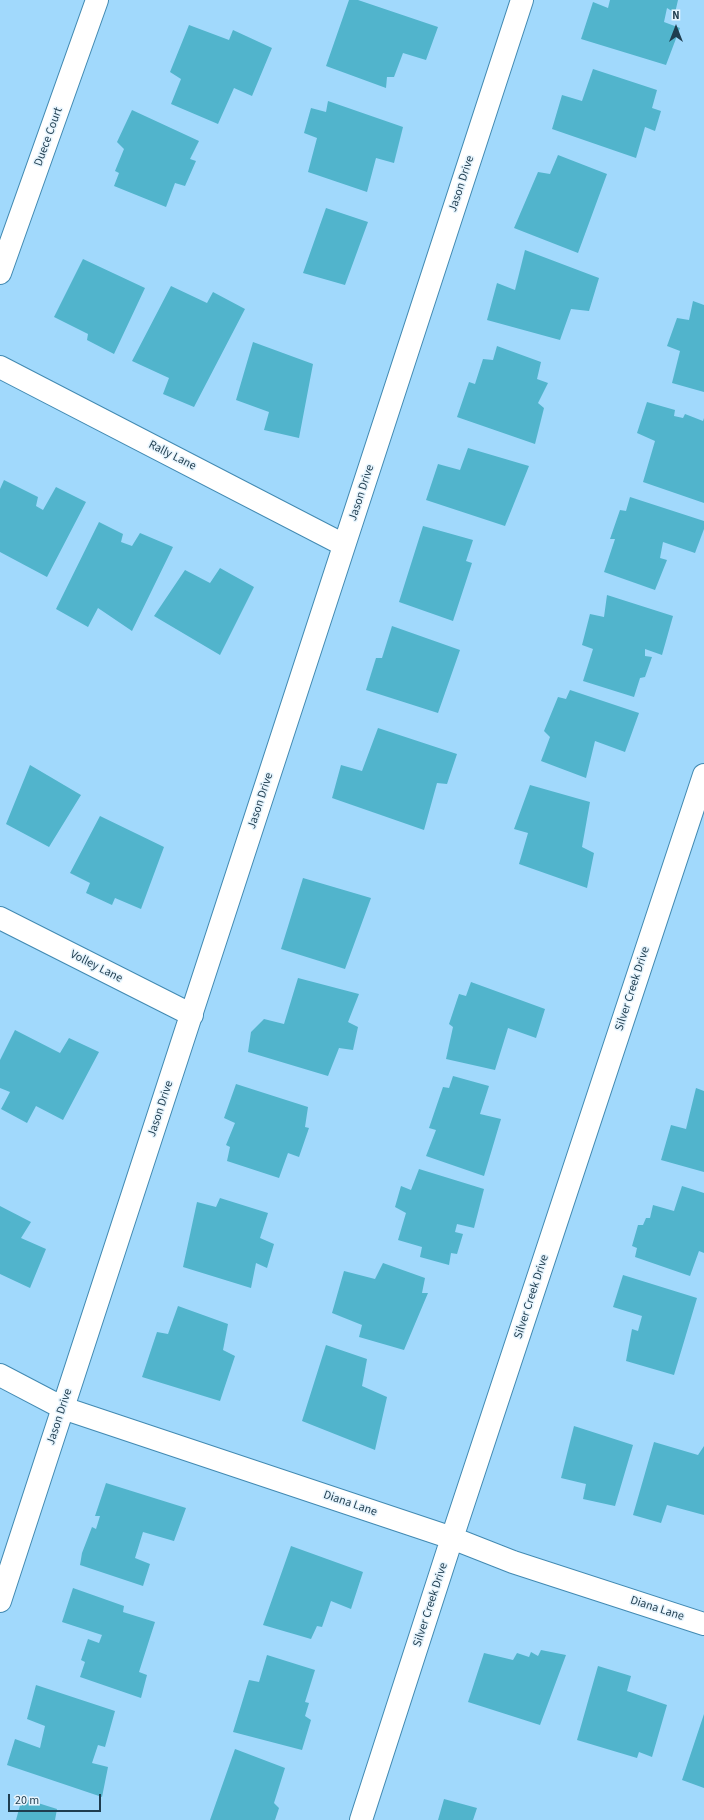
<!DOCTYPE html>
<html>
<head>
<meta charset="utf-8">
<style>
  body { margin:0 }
  #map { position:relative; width:704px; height:1820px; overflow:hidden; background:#a1d9fc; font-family:"Source Sans 3",sans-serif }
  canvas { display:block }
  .north { position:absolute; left:656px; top:8px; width:40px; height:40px; -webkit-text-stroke:3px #e6f4fd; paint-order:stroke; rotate:0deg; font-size:11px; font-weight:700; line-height:16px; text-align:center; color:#1f3d4f }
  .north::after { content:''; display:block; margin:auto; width:14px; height:18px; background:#1f3d4f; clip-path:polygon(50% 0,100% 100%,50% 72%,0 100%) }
  .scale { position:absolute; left:8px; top:1794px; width:93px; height:18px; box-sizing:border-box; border:2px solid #1f3d4f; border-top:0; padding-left:5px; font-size:12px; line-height:14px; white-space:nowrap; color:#1f3d4f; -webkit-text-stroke:3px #e6f4fd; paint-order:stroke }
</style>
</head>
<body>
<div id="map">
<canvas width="704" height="1820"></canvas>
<div class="north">N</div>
<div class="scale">20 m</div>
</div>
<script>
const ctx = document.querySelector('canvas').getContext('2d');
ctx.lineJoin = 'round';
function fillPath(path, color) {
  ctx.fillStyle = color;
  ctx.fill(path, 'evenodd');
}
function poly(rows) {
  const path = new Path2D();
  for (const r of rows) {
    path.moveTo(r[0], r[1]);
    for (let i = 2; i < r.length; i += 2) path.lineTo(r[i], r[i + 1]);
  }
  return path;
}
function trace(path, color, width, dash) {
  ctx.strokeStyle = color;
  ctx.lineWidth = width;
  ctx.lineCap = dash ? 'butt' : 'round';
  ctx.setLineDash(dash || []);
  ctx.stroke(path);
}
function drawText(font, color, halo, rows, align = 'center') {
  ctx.font = font + ' "Source Sans 3",sans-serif';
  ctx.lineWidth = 3;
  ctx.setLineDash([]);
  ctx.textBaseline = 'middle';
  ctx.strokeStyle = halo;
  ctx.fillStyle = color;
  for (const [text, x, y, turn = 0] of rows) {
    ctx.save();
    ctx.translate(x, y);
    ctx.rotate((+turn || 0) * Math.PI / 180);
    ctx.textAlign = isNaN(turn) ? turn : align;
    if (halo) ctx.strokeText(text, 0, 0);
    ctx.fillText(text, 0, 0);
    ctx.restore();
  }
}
const building = poly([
  [349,0,358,0,438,27,426,60,403,53,394,77,387,77,386,88,326,66],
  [610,0,678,0,675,13,667,8,664,22,680,28,666,65,581,39,593,2,608,8],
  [189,25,229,40,233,30,272,48,252,96,234,88,218,124,171,104,181,79,170,72],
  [593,69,657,90,652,108,661,111,655,131,645,127,636,158,552,129,562,95,582,101],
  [328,101,403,127,394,163,376,158,367,192,308,172,317,138,304,133,311,108,326,112],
  [132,110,199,141,190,159,196,161,185,186,175,183,166,207,114,186,119,173,115,171,124,149,117,142],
  [558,155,607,174,578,253,514,228,538,172,550,174],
  [326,208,368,222,345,285,303,273],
  [525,250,599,278,589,311,571,309,560,340,487,320,497,283,515,290],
  [83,259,145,288,114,354,87,340,88,334,54,317],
  [171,286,207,303,213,292,245,309,194,407,163,394,169,378,132,361],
  [693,301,704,305,704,392,672,383,680,351,667,346,677,318,689,320],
  [253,342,313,364,299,438,264,430,269,412,236,400],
  [497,346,541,362,537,379,548,383,538,403,544,408,535,444,457,417,469,382,475,384,483,359,493,360],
  [647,402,675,410,674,416,683,418,685,414,703,421,704,418,704,503,643,482,655,441,637,433],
  [468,448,529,466,505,526,426,500,438,464,460,470],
  [4,480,38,497,36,506,43,510,56,487,86,502,47,577,0,552,0,489],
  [630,497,704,521,704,529,695,553,663,542,660,558,667,560,655,590,604,572,615,539,610,539,620,510,626,511],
  [99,522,123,534,121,542,132,546,140,533,173,547,132,631,98,608,88,627,56,609],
  [423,526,473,540,466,561,472,563,453,621,399,602],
  [220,568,254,587,220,655,154,616,185,570,210,583],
  [607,595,673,616,662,655,645,649,645,656,652,657,645,677,640,678,634,697,583,681,593,649,582,645,590,614,604,617],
  [392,626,460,650,438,713,366,690,376,658,382,658],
  [570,690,639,713,625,752,595,741,586,778,541,761,550,737,544,731,558,697,566,699],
  [378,728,457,754,447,784,437,783,424,830,332,798,341,765,362,771],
  [30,765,81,795,49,847,6,824],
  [530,785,590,802,582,847,594,853,587,888,519,864,528,833,514,829],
  [100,816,164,847,141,909,115,898,112,905,86,893,90,883,70,873],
  [303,878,371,898,345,969,281,949],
  [298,978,359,994,348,1022,358,1027,353,1050,339,1048,328,1076,248,1052,251,1032,264,1019,284,1024],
  [471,982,545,1009,536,1038,508,1028,495,1070,446,1059,453,1027,449,1024,459,994,466,996],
  [15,1030,60,1053,69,1038,99,1052,63,1120,36,1106,27,1123,1,1109,10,1092,0,1088,0,1060],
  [453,1076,489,1086,480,1114,501,1119,484,1176,426,1156,436,1130,429,1128,443,1087,449,1088],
  [236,1084,308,1107,305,1127,309,1128,299,1157,288,1153,279,1178,227,1161,230,1147,226,1145,235,1123,224,1118],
  [696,1088,704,1091,704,1172,661,1160,671,1125,686,1129],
  [419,1169,484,1189,474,1228,457,1224,455,1232,463,1234,457,1254,451,1253,449,1265,420,1257,422,1247,398,1240,406,1213,395,1207,401,1186,411,1190],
  [682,1186,704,1193,704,1253,699,1251,690,1276,635,1257,637,1248,632,1246,638,1225,643,1225,646,1218,650,1218,653,1205,674,1211],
  [220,1198,268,1213,260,1238,274,1244,267,1268,256,1263,251,1288,183,1267,197,1202,216,1207],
  [0,1206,31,1222,21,1238,46,1249,30,1288,0,1274],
  [383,1263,425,1278,422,1293,428,1293,404,1350,359,1337,362,1325,332,1313,344,1271,375,1279],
  [623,1275,697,1298,674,1375,626,1361,632,1329,638,1331,642,1316,613,1307],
  [178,1306,228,1324,223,1350,235,1356,220,1401,142,1377,157,1332,168,1334],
  [326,1345,367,1359,362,1386,387,1397,375,1450,302,1421],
  [574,1426,633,1445,615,1506,583,1499,586,1484,561,1478],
  [654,1442,698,1455,704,1446,704,1515,667,1505,661,1523,633,1515],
  [106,1483,186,1508,174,1541,143,1532,135,1558,150,1564,143,1586,80,1565,82,1553,92,1527,96,1529,100,1516,95,1516],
  [291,1546,363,1572,351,1609,331,1601,322,1627,317,1626,311,1639,263,1625],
  [73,1588,124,1606,123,1612,155,1622,139,1672,147,1675,141,1698,80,1677,85,1662,81,1660,88,1639,99,1643,102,1635,62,1622],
  [541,1650,566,1655,540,1725,468,1702,484,1653,513,1660,517,1653,529,1657,531,1652,538,1656],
  [267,1655,315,1670,305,1702,309,1703,305,1716,311,1720,302,1750,233,1732,249,1680,259,1682],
  [598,1666,631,1676,627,1691,667,1705,652,1757,639,1752,637,1758,577,1740],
  [36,1685,115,1711,105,1747,98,1745,92,1763,108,1767,102,1797,7,1765,15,1739,40,1748,45,1726,27,1719],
  [704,1714,704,1788,682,1780],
  [235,1749,285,1768,274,1803,279,1808,275,1820,210,1820],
  [22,1798,57,1809,55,1820,16,1820],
  [444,1799,477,1808,473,1820,438,1820]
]);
const minor = poly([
  [0,273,97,0],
  [0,367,344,545],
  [0,918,192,1015],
  [0,1375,63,1408,452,1538,513,1562,704,1624],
  [0,1601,522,0],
  [361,1820,452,1538,704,775]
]);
const streetNames = [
  ["Duece Court",49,137,-70],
  ["Jason Drive",462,184,-72],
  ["Rally Lane",172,456,27],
  ["Jason Drive",362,493,-72],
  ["Jason Drive",261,801,-72],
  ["Volley Lane",96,967,27],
  ["Silver Creek Drive",633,989,-72],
  ["Jason Drive",161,1109,-72],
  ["Silver Creek Drive",532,1297,-72],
  ["Jason Drive",60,1417,-72],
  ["Diana Lane",350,1504,19],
  ["Silver Creek Drive",431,1605,-72],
  ["Diana Lane",657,1609,18]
];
fillPath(building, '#51b4cc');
trace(minor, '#428ab2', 24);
trace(minor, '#fff', 22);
drawText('12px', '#1f3d4f', '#e6f4fd', streetNames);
</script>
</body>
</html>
